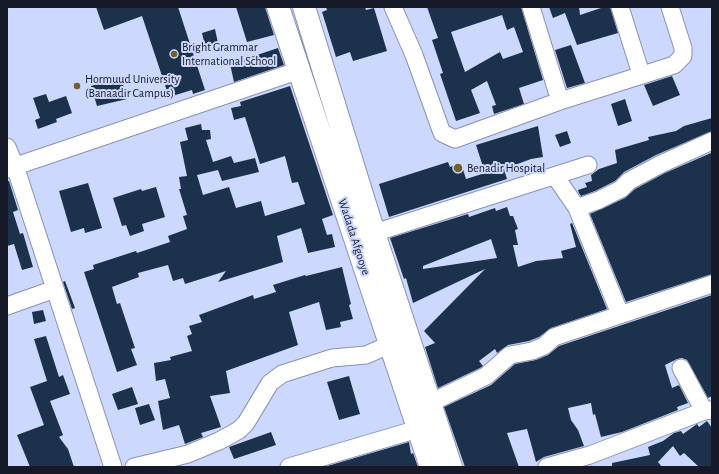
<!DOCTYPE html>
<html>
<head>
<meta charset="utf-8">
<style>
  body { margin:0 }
  #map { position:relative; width:719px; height:474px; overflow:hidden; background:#cdd8ff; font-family:"Alegreya Sans",sans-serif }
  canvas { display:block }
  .frame { position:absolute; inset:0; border:8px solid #161a28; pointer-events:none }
</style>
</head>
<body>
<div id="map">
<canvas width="719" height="474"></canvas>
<div class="frame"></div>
</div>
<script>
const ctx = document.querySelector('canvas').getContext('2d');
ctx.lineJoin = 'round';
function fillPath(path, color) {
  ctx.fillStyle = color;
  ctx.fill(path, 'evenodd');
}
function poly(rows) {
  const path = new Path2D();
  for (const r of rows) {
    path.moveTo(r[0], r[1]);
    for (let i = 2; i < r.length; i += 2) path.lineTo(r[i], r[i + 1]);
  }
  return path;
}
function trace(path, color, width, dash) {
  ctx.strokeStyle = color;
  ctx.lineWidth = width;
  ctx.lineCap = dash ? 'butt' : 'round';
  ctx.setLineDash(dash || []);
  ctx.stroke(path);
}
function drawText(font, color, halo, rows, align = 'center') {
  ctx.font = font + ' "Alegreya Sans",sans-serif';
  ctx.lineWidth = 4;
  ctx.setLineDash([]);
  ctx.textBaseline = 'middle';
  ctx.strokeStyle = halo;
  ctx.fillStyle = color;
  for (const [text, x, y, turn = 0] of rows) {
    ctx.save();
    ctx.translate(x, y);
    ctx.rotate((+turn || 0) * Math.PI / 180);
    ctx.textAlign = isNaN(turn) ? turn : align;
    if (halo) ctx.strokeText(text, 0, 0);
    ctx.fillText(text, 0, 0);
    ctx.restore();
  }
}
const building = poly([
  [96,7,178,7,205,90,193,94,192,90,169,97,142,16,104,30],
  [236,7,265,7,274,35,247,42],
  [326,7,365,7,366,10,374,8,387,51,353,61,350,52,336,57,322,12,327,10],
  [427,7,521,7,543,80,519,88,524,104,494,114,492,106,496,105,487,81,471,90,480,113,456,121,440,74,443,73,432,40,438,38],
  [502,15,507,30,514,27,523,52,503,59,500,52,465,72,451,32],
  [549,7,579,7,580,15,604,7,610,7,618,33,577,45,565,13,553,18],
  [215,29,218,43,205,46,202,33],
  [571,45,585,83,567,88,555,50],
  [278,48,284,65,234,82,230,64],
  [672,76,680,95,653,106,644,85],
  [121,77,127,99,97,106,91,86],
  [290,86,333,215,322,219,327,235,332,234,335,247,308,253,301,228,277,236,283,262,218,282,226,271,185,284,183,278,173,281,168,265,138,273,139,277,112,287,117,304,120,303,135,348,131,349,137,365,117,372,84,272,94,269,93,265,136,251,137,253,170,242,168,236,187,229,183,216,187,215,179,189,181,189,179,177,187,176,180,142,188,140,185,128,201,124,202,130,210,130,211,139,206,140,213,162,231,156,234,163,255,158,259,172,222,181,218,170,197,175,203,195,229,187,236,208,261,201,265,216,305,204,298,182,292,183,285,156,260,164,245,117,234,120,231,108,241,106,240,102],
  [46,94,49,102,66,96,72,113,56,119,57,122,38,129,35,120,40,118,33,98],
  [625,99,632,121,618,126,611,104],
  [712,118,712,131,656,155,624,172,615,181,595,191,581,196,579,193,578,190,587,187,585,183,592,181,591,175,599,169,617,163,615,150,649,140,648,137,676,131,684,126],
  [538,126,543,157,531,159,504,169,507,179,389,217,379,184,448,162,450,167,461,163,466,179,485,173,476,145],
  [567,131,571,143,560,147,555,135],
  [711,153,712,274,626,302,590,214,625,198,635,189,665,173],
  [7,181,9,181,18,210,13,212,20,234,23,233,33,267,22,270,14,244,7,246],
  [88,183,102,228,85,233,84,228,71,232,59,191],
  [156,187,165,217,142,224,144,231,130,236,126,225,122,226,113,198,141,189,142,191],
  [507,207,510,216,513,216,518,229,515,230,518,245,513,245,518,267,536,261,563,258,561,251,576,247,570,224,572,223,607,309,551,328,539,337,529,341,508,345,497,353,495,349,479,361,483,366,480,368,438,388,425,347,435,343,424,331,485,269,413,303,406,278,404,279,390,238,468,214,469,217,495,208,496,211],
  [491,239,497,258,423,269,423,266],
  [342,267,351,304,349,305,353,319,340,322,341,327,326,330,319,302,289,312,298,345,226,371,230,393,210,396,221,427,201,433,203,437,185,444,179,425,163,430,158,401,170,398,165,379,156,381,154,363,171,360,170,357,192,351,187,336,192,334,189,326,202,322,199,315,253,295,254,299,276,292,273,285,305,275,306,276],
  [65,281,75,308,72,309,63,282],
  [712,295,712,396,708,398,687,360,682,358,677,359,665,365,672,388,679,385,688,403,677,407,678,410,622,432,601,437,595,414,593,415,591,403,568,408,571,420,578,430,584,446,544,457,536,462,527,429,507,433,519,467,465,467,444,407,491,385,515,364,536,360,548,355,559,346],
  [43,310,46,321,34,324,32,312],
  [46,336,59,377,63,375,70,394,50,401,63,435,59,437,68,449,74,467,30,467,17,435,44,425,30,387,47,381,34,339],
  [349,376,360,414,339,420,327,382],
  [132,387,138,404,118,410,112,394],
  [149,404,155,420,140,425,135,408],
  [707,421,712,428,712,467,699,467,684,453,680,456,673,446,658,462,662,467,612,467,612,463,650,455,648,447,663,441,674,433,681,431,683,434,697,424,699,427],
  [271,432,276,445,234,459,229,447],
  [409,442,411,454,413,453,418,467,324,467]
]);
const minor = poly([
  [393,7,414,55,442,133,455,139,560,101,674,65,683,56,683,48,670,7],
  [531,7,560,101],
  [620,7,641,74],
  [7,147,15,166,113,467],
  [7,169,300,70],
  [555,176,577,208,620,314],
  [577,208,599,200,621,189,629,181,661,164,712,141],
  [374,233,588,165],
  [7,306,55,289],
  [681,368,704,411],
  [421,412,430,403,486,376,510,355,532,351,544,346,554,337,712,284],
  [134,467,188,454,219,441,239,430,246,423,270,383,282,374,332,358,366,355,389,345],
  [289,467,418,429,428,424],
  [547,467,590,455,704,411,712,410]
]);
const highway = poly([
  [278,7,431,467],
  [304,7,374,233,451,467]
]);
const markers = [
  [174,54,4,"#70602e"],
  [77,86,4,"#70602e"],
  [458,168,5,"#70602e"]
];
const poiNames = [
  ["Bright Grammar",182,47],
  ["International School",182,61],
  ["Hormuud University",85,79],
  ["(Banaadir Campus)",85,93],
  ["Benadir Hospital",467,168]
];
const streetNames = [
  ["Wadada Afgooye",354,237,72]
];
fillPath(building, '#1c324c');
trace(minor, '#8892b6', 19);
trace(highway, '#8892b6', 24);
trace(minor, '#fff', 17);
trace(highway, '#fff', 22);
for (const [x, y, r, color] of markers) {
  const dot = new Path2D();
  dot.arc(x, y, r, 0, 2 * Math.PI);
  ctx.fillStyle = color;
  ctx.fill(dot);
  trace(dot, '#cdd8ff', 1.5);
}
drawText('12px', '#161a28', '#cdd8ff', poiNames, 'left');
drawText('12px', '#161a28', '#cdd8ff', streetNames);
</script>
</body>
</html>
